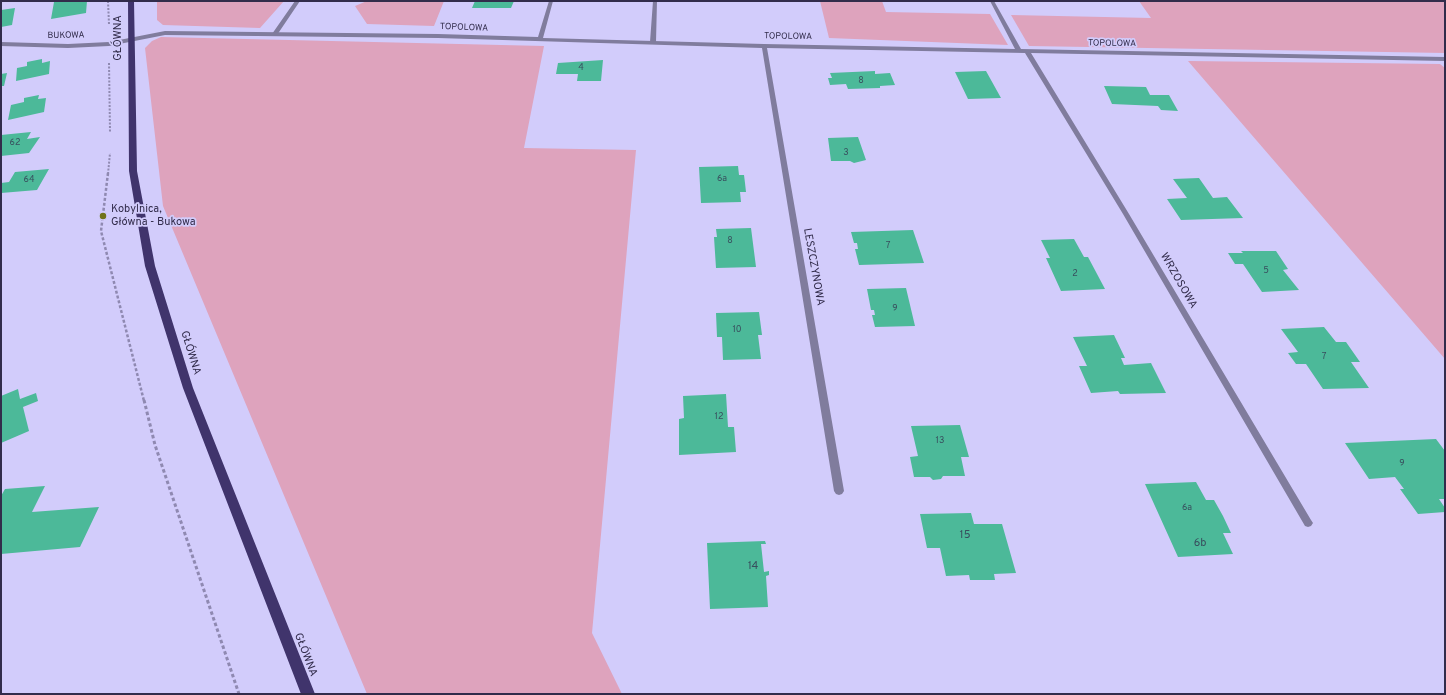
<!DOCTYPE html>
<html>
<head>
<meta charset="utf-8">
<style>
  body { margin:0 }
  #map { position:relative; width:1446px; height:695px; overflow:hidden; background:#d2ccfb; font-family:Overpass,sans-serif }
  canvas { display:block }
  .frame { position:absolute; inset:0; border:2px solid #322c4b; pointer-events:none }
</style>
</head>
<body>
<div id="map">
<canvas width="1446" height="695"></canvas>
<div class="frame"></div>
</div>
<script>
const ctx = document.querySelector('canvas').getContext('2d');
ctx.lineJoin = 'round';
function fillPath(path, color) {
  ctx.fillStyle = color;
  ctx.fill(path, 'evenodd');
}
function poly(rows) {
  const path = new Path2D();
  for (const r of rows) {
    path.moveTo(r[0], r[1]);
    for (let i = 2; i < r.length; i += 2) path.lineTo(r[i], r[i + 1]);
  }
  return path;
}
function trace(path, color, width, dash) {
  ctx.strokeStyle = color;
  ctx.lineWidth = width;
  ctx.lineCap = dash ? 'butt' : 'round';
  ctx.setLineDash(dash || []);
  ctx.stroke(path);
}
function drawText(font, color, halo, rows, align = 'center') {
  ctx.font = font + ' Overpass,sans-serif';
  ctx.lineWidth = 3.5;
  ctx.setLineDash([]);
  ctx.textBaseline = 'middle';
  ctx.strokeStyle = halo;
  ctx.fillStyle = color;
  for (const [text, x, y, turn = 0] of rows) {
    ctx.save();
    ctx.translate(x, y);
    ctx.rotate((+turn || 0) * Math.PI / 180);
    ctx.textAlign = isNaN(turn) ? turn : align;
    if (halo) ctx.strokeText(text, 0, 0);
    ctx.fillText(text, 0, 0);
    ctx.restore();
  }
}
const green = poly([
  [157,1,284,1,260,28,163,25,157,20],
  [367,1,444,1,434,26,367,24,355,6],
  [820,1,882,1,886,12,990,14,1008,45,829,38],
  [1139,1,1445,1,1445,53,1029,46,1011,15,1151,18],
  [161,37,544,46,524,148,636,150,592,633,622,694,367,694,163,206,145,48,152,41],
  [1188,61,1440,64,1445,68,1445,359]
]);
const building = poly([
  [77,1,77,2,87,1,86,13,51,19,54,2],
  [475,1,514,1,511,8,472,8],
  [15,8,12,25,1,27,1,10],
  [42,59,42,63,50,61,49,74,16,81,17,68,27,66,27,62],
  [603,60,601,81,577,81,578,74,556,74,558,63],
  [875,71,875,74,890,73,895,85,880,86,880,88,848,89,846,84,830,85,828,78,832,78,830,73],
  [986,71,1001,98,968,99,955,72],
  [7,73,4,86,1,86,1,74],
  [1104,86,1146,87,1150,95,1169,95,1178,111,1161,110,1158,106,1112,104],
  [39,95,38,99,46,98,44,112,8,120,11,105,24,102,24,98],
  [31,132,27,139,40,137,29,153,1,156,1,135],
  [858,137,866,160,854,163,850,161,831,161,828,138],
  [738,166,739,175,744,175,745,183,746,192,740,192,741,202,701,203,699,167],
  [49,169,37,190,1,193,1,183,9,182,15,172],
  [1199,178,1213,198,1227,197,1243,218,1181,220,1167,199,1187,198,1173,179],
  [751,228,756,267,716,268,714,237,717,237,716,229],
  [913,230,924,263,859,265,855,249,858,249,857,243,854,243,851,232],
  [1074,239,1084,257,1088,257,1105,289,1061,291,1046,258,1050,258,1041,240],
  [1241,251,1276,251,1288,269,1283,270,1299,290,1262,292,1243,264,1235,264,1228,253,1243,253],
  [906,288,915,326,875,327,872,315,875,315,874,310,871,310,867,289],
  [759,312,762,335,758,335,761,359,723,360,722,337,717,337,716,313],
  [1324,327,1336,342,1346,342,1360,362,1351,362,1369,388,1323,389,1306,364,1296,364,1288,353,1298,352,1281,329],
  [1114,335,1125,358,1121,358,1124,365,1151,363,1166,393,1120,394,1118,391,1091,393,1079,366,1087,366,1073,337],
  [18,389,20,399,36,393,38,401,23,407,29,431,1,443,1,396],
  [726,394,728,427,734,427,736,452,679,455,679,419,684,418,683,396],
  [960,425,969,457,961,457,965,476,943,476,941,479,933,480,930,477,914,477,910,457,918,456,911,426],
  [1436,439,1445,451,1445,499,1439,499,1445,508,1445,512,1418,514,1400,489,1404,489,1395,477,1369,479,1345,443],
  [1196,482,1206,500,1214,500,1223,516,1231,533,1223,533,1233,554,1178,557,1145,484],
  [45,486,32,512,99,507,80,547,1,554,1,496,5,489],
  [971,513,974,524,1002,524,1016,573,994,574,995,580,970,580,969,575,946,576,940,548,927,548,920,514],
  [765,541,766,544,761,544,764,572,769,571,769,575,766,576,768,607,710,609,707,543]
]);
const pathFar2 = poly([
  [108,1,109,24],
  [109,63,110,132],
  [108,174,110,153]
]);
const pathFar1 = poly([
  [108,173,101,231,144,401]
]);
const path = poly([
  [144,400,155,445,239,694]
]);
const lane = poly([
  [295,1,300,1,277,35,273,35,272,34,295,1],
  [653,1,657,1,656,42,653,44,650,42,653,1]
]);
const street = poly([
  [549,1,553,1,543,38,764,44,1015,49,990,1,994,1,1021,49,1445,57,1445,61,1031,53,1129,214,1311,520,1313,523,1311,526,1308,527,1305,526,1123,214,1025,53,767,48,844,491,842,494,839,495,836,494,834,491,762,48,438,38,165,35,109,46,68,48,1,46,1,42,68,44,109,42,165,31,438,34,538,37,549,1]
]);
const primary = poly([
  [128,1,134,1,137,171,155,266,193,388,315,694,301,694,183,388,145,266,129,171,128,1]
]);
const markers = [
  [103,216,4,"#717319"]
];
const farStreetnames = [
  ["TOPOLOWA",464,28,2],
  ["BUKOWA",66,36,-1],
  ["TOPOLOWA",788,37,1],
  ["TOPOLOWA",1112,44,1]
];
const numberNames = [
  ["4",581,68],
  ["8",861,81],
  ["62",15,143],
  ["3",846,153],
  ["6a",722,179],
  ["64",29,180],
  ["8",730,241],
  ["7",888,246],
  ["5",1266,271],
  ["2",1075,274],
  ["9",895,309],
  ["10",737,330],
  ["7",1324,357],
  ["12",719,417],
  ["13",940,441],
  ["9",1402,464],
  ["6a",1187,508]
];
const streetNames = [
  ["GŁÓWNA",119,38,-90],
  ["LESZCZYNOWA",813,267,80],
  ["WRZOSOWA",1178,281,60],
  ["GŁÓWNA",190,353,73],
  ["GŁÓWNA",305,655,69]
];
const poiNames = [
  ["Kobylnica,",111,210],
  ["Główna - Bukowa",111,223]
];
const nearNumbernames = [
  ["15",965,536],
  ["6b",1200,544],
  ["14",753,567]
];
fillPath(green, '#dea3bd');
fillPath(building, '#4cb999');
trace(pathFar2, '#8f89b1', 2, [2, 1.5]);
trace(pathFar1, '#8f89b1', 2.5, [3, 2]);
trace(path, '#8f89b1', 3, [3.5, 2.5]);
fillPath(lane, '#807c9d');
fillPath(street, '#807c9d');
fillPath(primary, '#40346c');
for (const [x, y, r, color] of markers) {
  const dot = new Path2D();
  dot.arc(x, y, r, 0, 2 * Math.PI);
  ctx.fillStyle = color;
  ctx.fill(dot);
  trace(dot, '#d2ccfb', 1.5);
}
drawText('9px', '#322c4b', '#d2ccfb', farStreetnames);
drawText('9px', '#384f5e', null, numberNames);
drawText('11px', '#322c4b', '#d2ccfb', streetNames);
drawText('11px', '#322c4b', '#d2ccfb', poiNames, 'left');
drawText('11px', '#384f5e', null, nearNumbernames);
</script>
</body>
</html>
